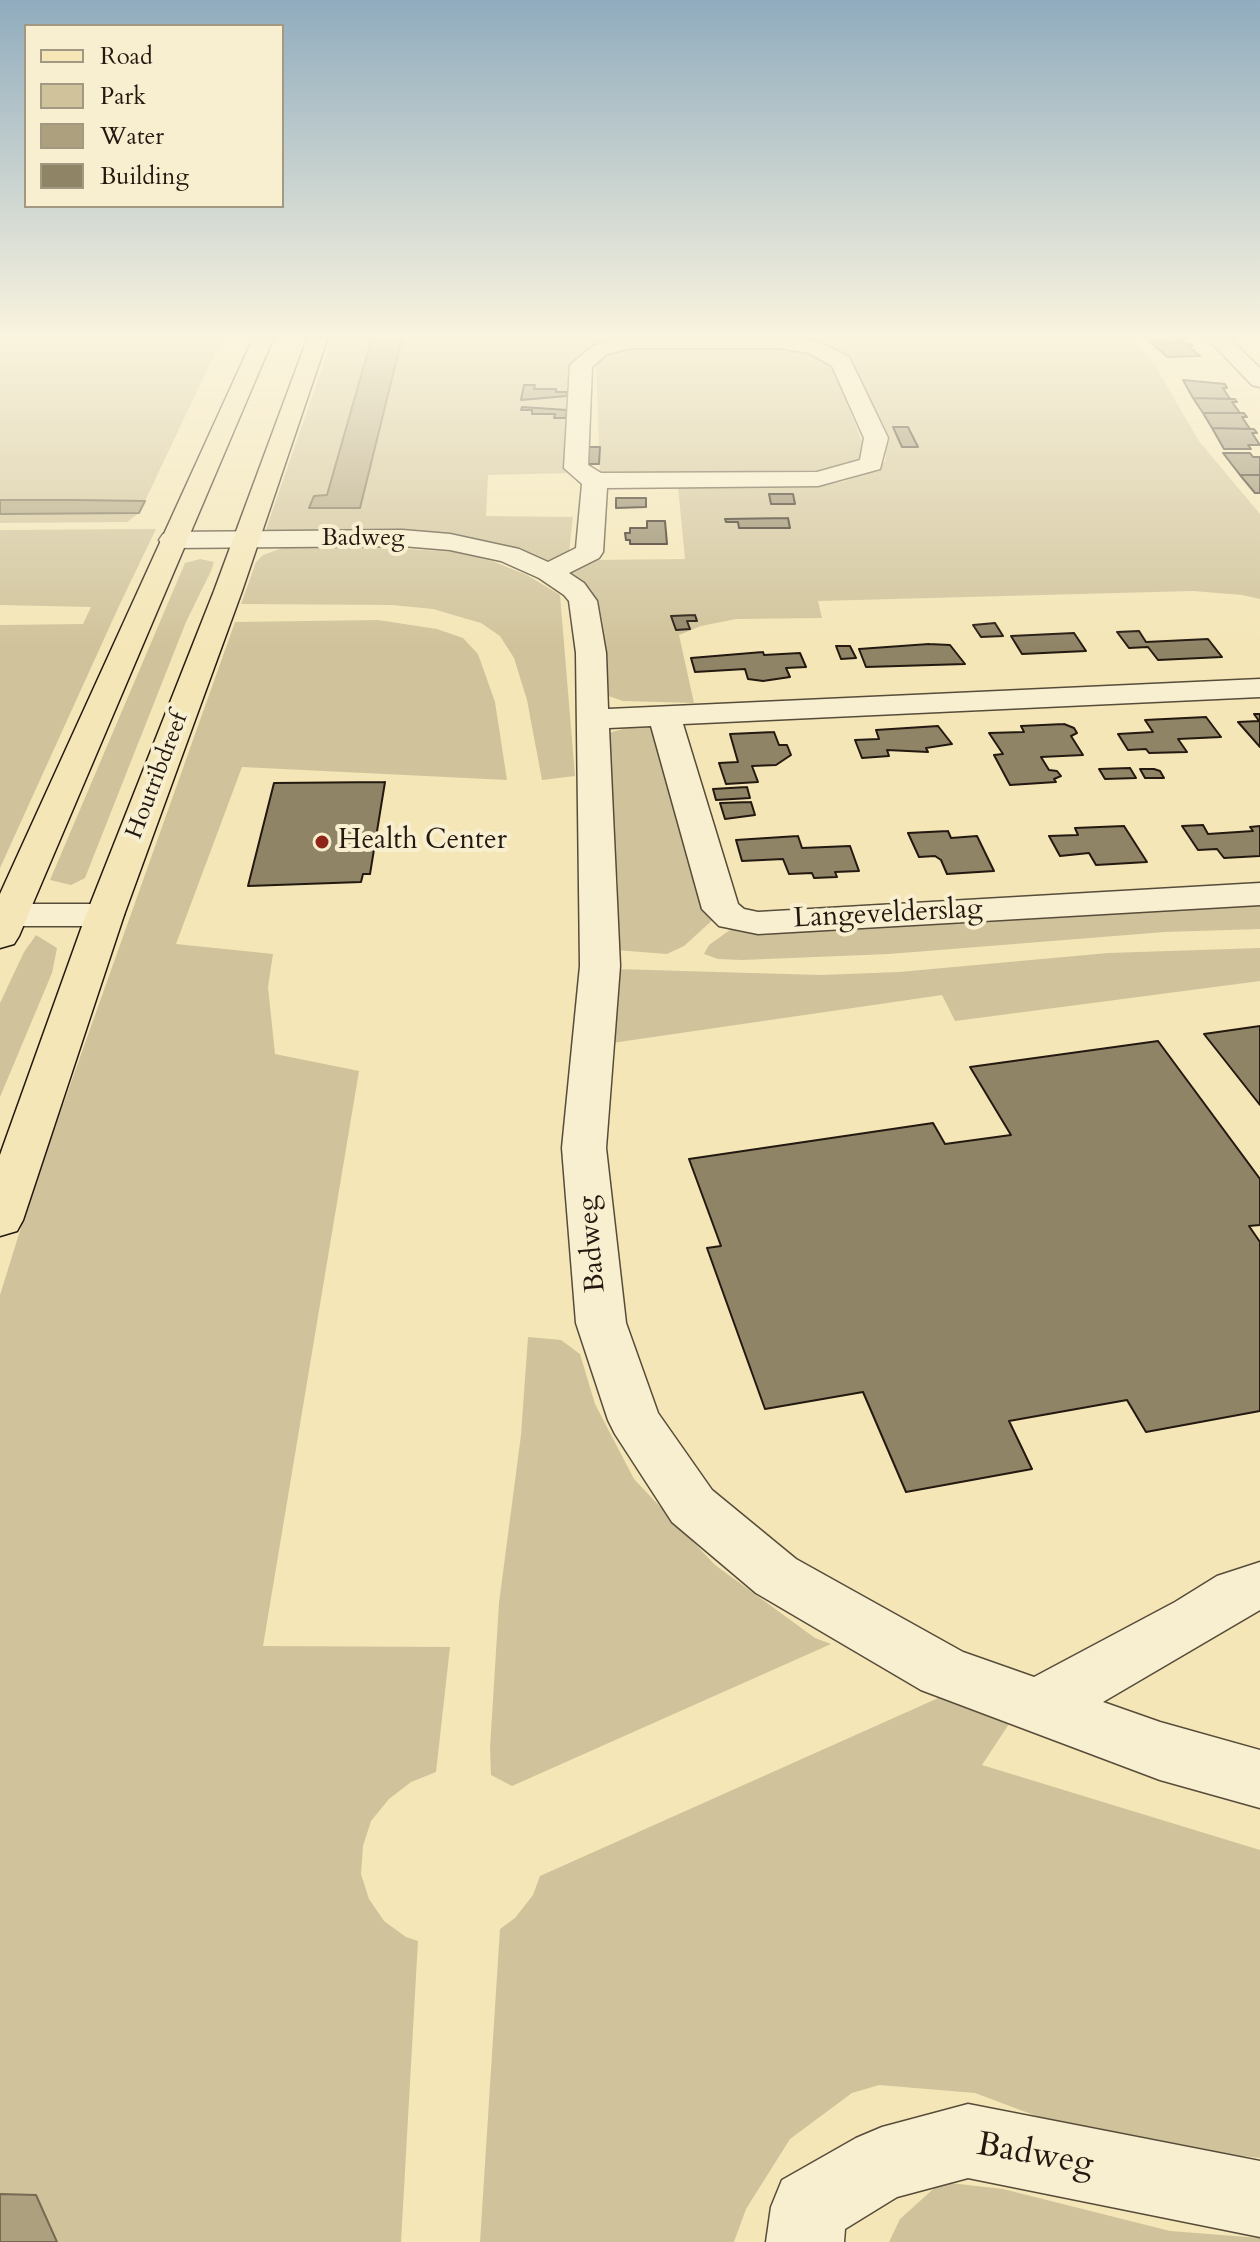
<!DOCTYPE html>
<html>
<head>
<meta charset="utf-8">
<style>
  body { margin:0 }
  #map { position:relative; width:1260px; height:2242px; overflow:hidden; background:#f4e6b7; font-family:Cardo,serif }
  canvas { display:block }
  .legend { position:absolute; left:24px; top:24px; width:260px; height:184px; box-sizing:border-box; background:#f8efd0; border:2px solid #a39983; margin:0; padding:10px 14px; list-style:none; font-size:24px; color:#231910 }
  .legend li { display:flex; align-items:center; gap:16px; height:40px }
  .legend b { width:40px; border:2px solid #a39983 }
</style>
</head>
<body>
<div id="map">
<canvas width="1260" height="2242"></canvas>
<ul class="legend">
<li><b style="height:10px;background:#f4e6b7"></b>Road</li>
<li><b style="height:22px;background:#d0c39b"></b>Park</li>
<li><b style="height:22px;background:#ada07e"></b>Water</li>
<li><b style="height:22px;background:#908467"></b>Building</li>
</ul>
</div>
<script>
const ctx = document.querySelector('canvas').getContext('2d');
ctx.lineJoin = 'round';
function fillPath(path, color) {
  ctx.fillStyle = color;
  ctx.fill(path, 'evenodd');
}
function poly(rows) {
  const path = new Path2D();
  for (const r of rows) {
    path.moveTo(r[0], r[1]);
    for (let i = 2; i < r.length; i += 2) path.lineTo(r[i], r[i + 1]);
  }
  return path;
}
function trace(path, color, width, dash) {
  ctx.strokeStyle = color;
  ctx.lineWidth = width;
  ctx.lineCap = dash ? 'butt' : 'round';
  ctx.setLineDash(dash || []);
  ctx.stroke(path);
}
function drawText(font, color, halo, rows, align = 'center') {
  ctx.font = font + ' Cardo,serif';
  ctx.lineWidth = 8;
  ctx.setLineDash([]);
  ctx.textBaseline = 'middle';
  ctx.strokeStyle = halo;
  ctx.fillStyle = color;
  for (const [text, x, y, turn = 0] of rows) {
    ctx.save();
    ctx.translate(x, y);
    ctx.rotate((+turn || 0) * Math.PI / 180);
    ctx.textAlign = isNaN(turn) ? turn : align;
    if (halo) ctx.strokeText(text, 0, 0);
    ctx.fillText(text, 0, 0);
    ctx.restore();
  }
}
const green = poly([
  [0,334,224,334,145,501,0,500],
  [334,334,373,334,327,496,360,507,403,334,1127,334,1154,364,1199,441,1260,514,1260,599,1242,595,1193,591,818,601,822,618,736,619,701,626,679,635,694,703,623,701,597,692,593,595,566,573,590,560,685,559,678,487,818,485,842,482,878,469,885,461,886,453,879,433,820,347,595,346,583,353,574,362,570,473,488,475,486,516,573,517,569,552,544,562,521,556,273,532,266,529],
  [765,346,796,349,819,355,834,369,865,449,865,456,857,463,831,473,600,475,596,365,601,358,630,347],
  [139,513,127,522,0,523,0,514],
  [156,529,119,606,0,868,0,625,83,624,91,607,0,605,0,530],
  [288,546,360,546,456,552,492,561,527,575,560,595,575,776,542,780,527,700,514,658,500,636,481,623,433,609,392,605,241,604,256,562,263,555],
  [200,559,214,562,211,571,186,622,85,878,71,885,50,880,185,563],
  [378,620,437,629,463,638,478,654,495,702,507,780,242,767,176,944,273,954,268,987,275,1054,359,1071,263,1646,450,1647,436,1772,411,1782,389,1799,371,1821,363,1846,361,1874,369,1899,384,1921,406,1937,418,1941,401,2242,57,2242,36,2195,0,2194,0,1295,32,1192,235,622],
  [637,725,652,726,716,917,684,946,667,954,616,950,618,881,598,736],
  [1260,901,1260,929,1165,932,889,954,742,960,718,959,704,954,709,945,734,927],
  [36,935,57,948,52,973,0,1097,0,1003,24,952],
  [1260,948,1260,981,955,1021,942,995,612,1043,615,969,820,975,899,972,1108,953],
  [528,1337,561,1340,580,1354,595,1404,634,1479,715,1565,815,1638,831,1644,512,1786,491,1775,490,1748,499,1603,521,1435],
  [945,1695,1009,1724,982,1765,1260,1850,1260,2158,1103,2141,975,2093,879,2085,852,2093,790,2139,746,2209,734,2242,480,2242,500,1929,515,1918,533,1895,540,1876],
  [941,2182,1003,2189,1170,2231,1260,2238,1260,2242,889,2242,900,2219]
]);
const water = poly([
  [373,334,403,334,360,508,309,508,314,496,327,495,373,334],
  [0,500,77,500,145,501,139,513,0,514,0,500],
  [0,2194,36,2195,57,2242,0,2242,0,2194]
]);
const building = poly([
  [1142,334,1174,334,1185,343,1153,344,1142,334],
  [1185,343,1189,343,1193,346,1188,346,1200,356,1167,357,1153,344,1185,343],
  [1183,380,1225,384,1227,388,1223,388,1230,399,1193,398,1183,380],
  [524,385,535,385,534,389,556,389,556,392,567,392,567,396,521,400,524,385],
  [1193,398,1235,399,1237,402,1232,402,1240,413,1203,413,1193,398],
  [522,407,567,410,566,418,554,418,555,414,532,414,532,410,521,410,522,407],
  [1203,413,1244,413,1247,417,1242,417,1250,429,1212,428,1203,413],
  [893,427,908,427,918,447,902,447,893,427],
  [1212,428,1254,429,1257,433,1252,433,1260,445,1248,445,1251,449,1224,449,1212,428],
  [580,447,600,447,599,464,579,464,580,447],
  [1223,453,1250,453,1253,457,1260,457,1260,475,1240,475,1223,453],
  [1240,475,1260,475,1260,493,1255,493,1240,475],
  [769,494,793,494,795,504,771,504,769,494],
  [616,498,646,498,646,507,616,508,616,498],
  [788,518,790,528,739,528,738,522,726,522,725,519,788,518],
  [647,521,665,521,667,544,630,544,630,540,626,540,625,533,630,533,630,528,647,528,647,521],
  [695,615,697,621,687,621,690,629,676,630,671,616,695,615],
  [995,623,1003,636,981,637,973,625,995,623],
  [1139,631,1146,642,1208,639,1222,657,1158,660,1148,647,1129,648,1117,632,1139,631],
  [1074,633,1086,651,1022,654,1011,636,1074,633],
  [929,644,950,645,965,664,866,667,859,649,929,644],
  [836,646,850,646,856,658,841,659,836,646],
  [763,652,764,655,800,653,806,667,786,668,790,677,763,681,748,679,745,669,695,672,691,658,763,652],
  [1254,714,1260,714,1260,747,1238,722,1259,721,1254,714],
  [1206,717,1221,737,1178,739,1187,752,1149,753,1146,749,1128,750,1118,734,1153,732,1145,720,1206,717],
  [1064,724,1074,728,1077,733,1071,736,1083,755,1041,757,1049,770,1057,771,1061,776,1054,779,1056,782,1010,785,994,755,1003,754,989,733,1024,732,1021,726,1064,724],
  [938,726,952,744,926,748,928,752,887,750,889,756,862,758,855,740,879,739,876,730,938,726],
  [774,732,779,745,787,745,791,755,776,765,752,766,758,782,726,784,719,763,738,762,730,734,774,732],
  [1130,768,1136,778,1105,779,1099,769,1130,768],
  [1140,769,1154,769,1160,771,1164,778,1145,778,1140,769],
  [385,782,370,874,363,874,361,882,248,886,274,783,385,782],
  [747,787,750,798,716,800,713,789,747,787],
  [751,802,755,815,725,819,720,803,751,802],
  [1203,825,1208,834,1253,831,1250,827,1260,826,1260,856,1224,858,1217,849,1198,850,1182,826,1203,825],
  [1124,826,1147,862,1096,865,1089,853,1060,856,1049,836,1078,835,1075,828,1124,826],
  [948,831,951,838,977,836,994,871,947,874,941,860,935,856,919,857,908,833,948,831],
  [798,836,802,848,850,846,859,871,835,872,837,877,814,878,812,873,789,874,783,859,742,861,736,840,798,836],
  [1260,1026,1260,1105,1204,1034,1260,1026],
  [1158,1041,1260,1179,1260,1225,1249,1226,1260,1242,1260,1411,1146,1432,1127,1400,1009,1421,1032,1469,906,1492,863,1392,765,1409,707,1248,721,1246,689,1159,933,1123,945,1144,1011,1135,970,1067,1158,1041]
]);
const minor = poly([
  [1203,334,1225,334,1260,368,1260,387,1252,385,1203,334],
  [631,336,777,336,821,343,849,357,888,438,880,469,818,486,607,488,603,552,599,558,569,573,584,583,597,601,606,653,608,709,1260,679,1260,697,683,724,738,904,744,909,758,912,1260,883,1260,905,758,934,719,926,702,909,651,726,609,728,620,966,606,1148,626,1323,658,1413,712,1490,796,1559,963,1652,1034,1677,1175,1602,1217,1576,1260,1562,1260,1610,1103,1702,1160,1722,1260,1750,1260,1808,1160,1780,921,1690,756,1593,672,1522,615,1434,608,1420,576,1323,562,1148,580,966,576,653,569,601,564,595,539,578,501,561,450,550,402,546,172,548,163,546,159,540,163,534,172,532,402,530,450,534,519,549,548,562,576,548,582,484,564,468,570,365,593,346,631,336],
  [631,348,777,348,809,353,832,366,864,438,860,460,817,472,601,473,588,465,592,367,607,354,631,348],
  [0,904,105,904,118,907,124,915,118,923,105,926,0,926,0,904],
  [968,2104,1260,2161,1260,2237,968,2178,897,2197,845,2229,844,2242,766,2242,771,2207,782,2180,856,2138,882,2127,968,2104]
]);
const major = poly([
  [255,334,275,334,19,936,14,944,0,948,0,894,255,334],
  [309,334,329,334,242,591,124,915,23,1220,17,1231,0,1236,0,1155,86,915,214,591,309,334]
]);
const markers = [
  [322,842,8,"#8f2418"]
];
const farStreetnames = [
  ["Badweg",363,539],
  ["Houtribdreef",158,776,-69]
];
const poiNames = [
  ["Health Center",338,842]
];
const streetNames = [
  ["Langevelderslag",888,915,-3],
  ["Badweg",593,1244,-95]
];
const nearStreetnames = [
  ["Badweg",1035,2156,10]
];
fillPath(green, '#d0c39b');
fillPath(water, '#ada07e');
trace(water, '#766a52', 2);
fillPath(building, '#908467');
trace(building, '#231910', 2);
trace(minor, '#574c3a', 3);
trace(major, '#231910', 3);
fillPath(minor, '#f8efd0');
fillPath(major, '#f4e6b7');
const sky = ctx.createLinearGradient(0, 0, 0, 648);
sky.addColorStop(0, '#90acbe');
sky.addColorStop(0.52, '#faf4df');
sky.addColorStop(1, '#faf4df00');
ctx.fillStyle = sky;
ctx.fillRect(0, 0, 1260, 648);
for (const [x, y, r, color] of markers) {
  const dot = new Path2D();
  dot.arc(x, y, r, 0, 2 * Math.PI);
  ctx.fillStyle = color;
  ctx.fill(dot);
  trace(dot, '#f8efd0', 3);
}
drawText('24px', '#231910', '#f8efd0', farStreetnames);
drawText('28px', '#231910', '#f8efd0', poiNames, 'left');
drawText('28px', '#231910', '#f8efd0', streetNames);
drawText('34px', '#231910', '#f8efd0', nearStreetnames);
</script>
</body>
</html>
